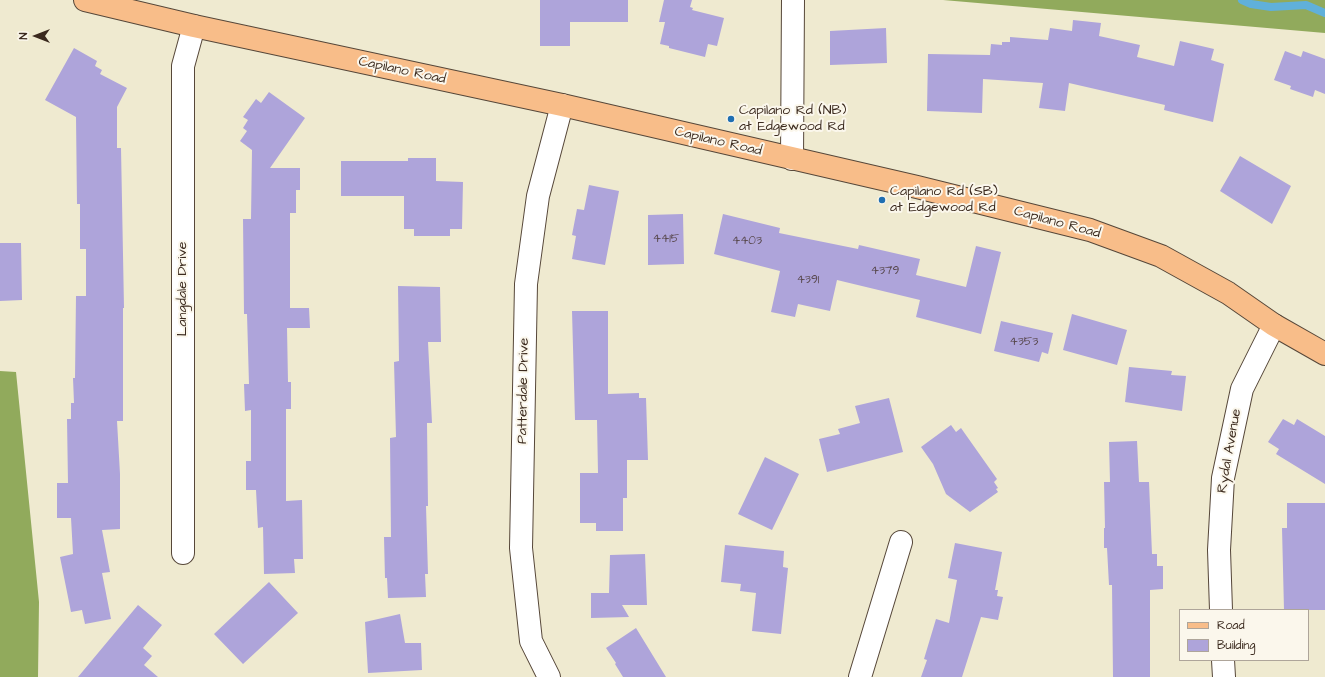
<!DOCTYPE html>
<html>
<head>
<meta charset="utf-8">
<style>
  body { margin:0 }
  #map { position:relative; width:1325px; height:677px; overflow:hidden; background:#efead0; font-family:"Architects Daughter",sans-serif }
  canvas { display:block }
  .legend { position:absolute; left:1179px; top:609px; width:130px; height:52px; box-sizing:border-box; background:#fbf7ec; border:1px solid #aea59a; margin:0; padding:5px 7px; list-style:none; font-size:12px; color:#3b2a1e }
  .legend li { display:flex; align-items:center; gap:8px; height:20px }
  .legend b { width:20px; border:1px solid #aea59a }
  .north { position:absolute; left:16px; top:16px; width:40px; height:40px; -webkit-text-stroke:3px #fbf7ec; paint-order:stroke; rotate:270deg; font-size:11px; font-weight:700; line-height:16px; text-align:center; color:#3b2a1e }
  .north::after { content:''; display:block; margin:auto; width:14px; height:18px; background:#3b2a1e; clip-path:polygon(50% 0,100% 100%,50% 72%,0 100%) }
</style>
</head>
<body>
<div id="map">
<canvas width="1325" height="677"></canvas>
<ul class="legend">
<li><b style="height:5px;background:#f8bd89"></b>Road</li>
<li><b style="height:11px;background:#aea4da"></b>Building</li>
</ul>
<div class="north">N</div>
</div>
<script>
const ctx = document.querySelector('canvas').getContext('2d');
ctx.lineJoin = 'round';
function fillPath(path, color) {
  ctx.fillStyle = color;
  ctx.fill(path, 'evenodd');
}
function poly(rows) {
  const path = new Path2D();
  for (const r of rows) {
    path.moveTo(r[0], r[1]);
    for (let i = 2; i < r.length; i += 2) path.lineTo(r[i], r[i + 1]);
  }
  return path;
}
function trace(path, color, width, dash) {
  ctx.strokeStyle = color;
  ctx.lineWidth = width;
  ctx.lineCap = dash ? 'butt' : 'round';
  ctx.setLineDash(dash || []);
  ctx.stroke(path);
}
function drawText(font, color, halo, rows, align = 'center') {
  ctx.font = font + ' "Architects Daughter",sans-serif';
  ctx.lineWidth = 4;
  ctx.setLineDash([]);
  ctx.textBaseline = 'middle';
  ctx.strokeStyle = halo;
  ctx.fillStyle = color;
  for (const [text, x, y, turn = 0] of rows) {
    ctx.save();
    ctx.translate(x, y);
    ctx.rotate((+turn || 0) * Math.PI / 180);
    ctx.textAlign = isNaN(turn) ? turn : align;
    if (halo) ctx.strokeText(text, 0, 0);
    ctx.fillText(text, 0, 0);
    ctx.restore();
  }
}
const forest = poly([
  [943,0,1325,0,1325,33],
  [0,371,16,372,39,602,38,677,0,677]
]);
const stream = poly([
  [1242,0,1251,4,1271,7,1306,5,1325,13]
]);
const building = poly([
  [540,0,628,0,628,22,570,22,570,46,540,46],
  [664,0,692,0,690,7,693,8,692,10,724,18,717,46,708,44,705,57,669,48,669,46,660,44,665,22,659,22],
  [1073,20,1101,23,1099,36,1140,45,1137,57,1174,66,1180,41,1214,49,1211,60,1224,64,1213,122,1164,110,1165,105,1069,83,1065,111,1039,108,1043,83,983,79,982,113,927,111,928,54,990,55,991,44,1002,45,1002,42,1010,42,1010,37,1048,40,1050,28,1072,31],
  [886,28,887,63,830,65,830,31],
  [74,48,97,61,95,66,102,70,100,74,127,88,117,107,117,148,121,148,124,308,123,308,123,421,117,421,120,474,120,529,102,530,110,572,102,573,111,619,85,624,82,610,71,612,60,557,73,554,71,518,57,518,57,483,68,483,67,419,71,419,71,403,74,403,73,378,75,378,76,296,86,296,86,249,80,249,80,204,77,204,76,117,45,100],
  [1285,51,1301,57,1303,51,1325,59,1325,94,1315,90,1313,97,1290,89,1291,86,1274,80],
  [269,92,305,118,270,168,300,168,300,190,296,190,296,213,290,213,290,308,309,308,310,328,287,328,288,382,291,382,291,409,286,409,286,501,302,500,303,559,294,559,295,573,264,574,263,527,258,528,256,490,246,490,246,461,251,461,251,410,245,411,244,384,249,384,247,314,244,314,243,219,251,219,252,150,240,141,247,131,243,128,248,120,243,117,256,99,261,103],
  [1240,156,1291,186,1272,224,1220,191],
  [408,158,436,158,436,181,463,182,462,229,450,229,450,236,414,236,414,229,404,229,404,196,341,196,341,161,408,161],
  [589,185,619,191,605,265,572,259,576,236,572,235,577,209,584,210],
  [683,214,684,264,648,265,648,215],
  [723,214,780,228,779,233,858,249,859,245,920,259,916,275,966,287,976,246,1001,252,981,334,916,317,920,300,837,280,830,311,798,304,795,317,771,312,780,271,714,254],
  [0,243,21,243,22,300,0,301],
  [398,286,440,287,441,342,428,342,432,423,427,423,428,506,426,506,428,574,425,574,426,597,388,598,387,578,385,578,384,537,391,537,390,438,396,437,394,362,399,361],
  [572,311,608,311,608,394,639,393,639,398,646,398,648,460,627,460,627,498,623,498,623,531,596,531,596,523,580,523,580,473,598,473,597,420,575,420],
  [1072,314,1127,330,1117,365,1063,350],
  [1001,321,1053,333,1048,354,1042,352,1039,362,994,351],
  [1129,367,1172,371,1171,375,1186,376,1182,411,1125,402],
  [889,398,903,452,827,472,819,439,840,434,838,429,860,423,855,406],
  [1283,419,1294,425,1297,419,1325,436,1325,484,1276,454,1279,449,1268,442],
  [951,425,956,432,961,428,997,479,994,482,998,488,996,489,998,492,970,512,946,494,933,464,921,447],
  [1137,441,1139,482,1149,482,1152,554,1157,554,1157,566,1163,566,1163,589,1150,590,1150,677,1113,677,1112,585,1109,585,1107,548,1104,548,1104,528,1105,528,1104,482,1110,482,1109,442],
  [765,457,799,474,772,530,738,514],
  [1287,503,1325,503,1325,610,1284,610,1282,528,1287,528],
  [955,543,1002,552,995,590,998,590,997,596,1003,597,998,620,981,617,962,677,921,677,927,660,924,659,936,619,949,623,957,580,948,578],
  [725,545,784,551,783,567,788,568,781,634,752,631,756,593,740,591,741,584,721,582],
  [645,554,647,605,622,605,629,617,591,618,591,593,609,593,610,555],
  [269,582,298,613,243,664,214,634],
  [138,605,162,625,143,648,152,656,144,665,158,677,78,677],
  [400,614,405,643,421,643,422,670,368,673,365,622],
  [636,628,666,677,623,677,615,664,616,663,606,648]
]);
const minor = poly([
  [792,159,793,0],
  [183,553,183,66,194,26],
  [1221,610,1219,550,1223,478,1242,389,1274,325],
  [1223,660,1224,677],
  [549,677,531,641,521,548,526,284,538,196,562,105],
  [860,677,901,542]
]);
const major = poly([
  [85,0,194,26,562,105,917,187,1090,230,1161,256,1228,293,1274,325,1325,354]
]);
const markers = [
  [731,119,4,"#1f6fb2"],
  [882,200,4,"#1f6fb2"]
];
const numberNames = [
  ["4415",666,239],
  ["4403",747,241],
  ["4379",885,271],
  ["4391",808,280],
  ["4353",1024,342]
];
const streetNames = [
  ["Capilano Road",402,71,12],
  ["Capilano Road",718,142,13],
  ["Capilano Road",1057,223,15],
  ["Langdale Drive",183,289,-90],
  ["Patterdale Drive",524,391,-89],
  ["Rydal Avenue",1230,451,-80]
];
const poiNames = [
  ["Capilano Rd (NB)",739,111],
  ["at Edgewood Rd",739,127],
  ["Capilano Rd (SB)",890,192],
  ["at Edgewood Rd",890,208]
];
fillPath(forest, '#91aa5c');
trace(stream, '#60b0da', 8);
fillPath(building, '#aea4da');
trace(minor, '#564739', 24);
trace(major, '#564739', 24);
trace(minor, '#fff', 22);
trace(major, '#f8bd89', 22);
for (const [x, y, r, color] of markers) {
  const dot = new Path2D();
  dot.arc(x, y, r, 0, 2 * Math.PI);
  ctx.fillStyle = color;
  ctx.fill(dot);
  trace(dot, '#fbf7ec', 1.5);
}
drawText('12px', '#58484d', null, numberNames);
drawText('14px', '#3b2a1e', '#fbf7ec', streetNames);
drawText('14px', '#3b2a1e', '#fbf7ec', poiNames, 'left');
</script>
</body>
</html>
